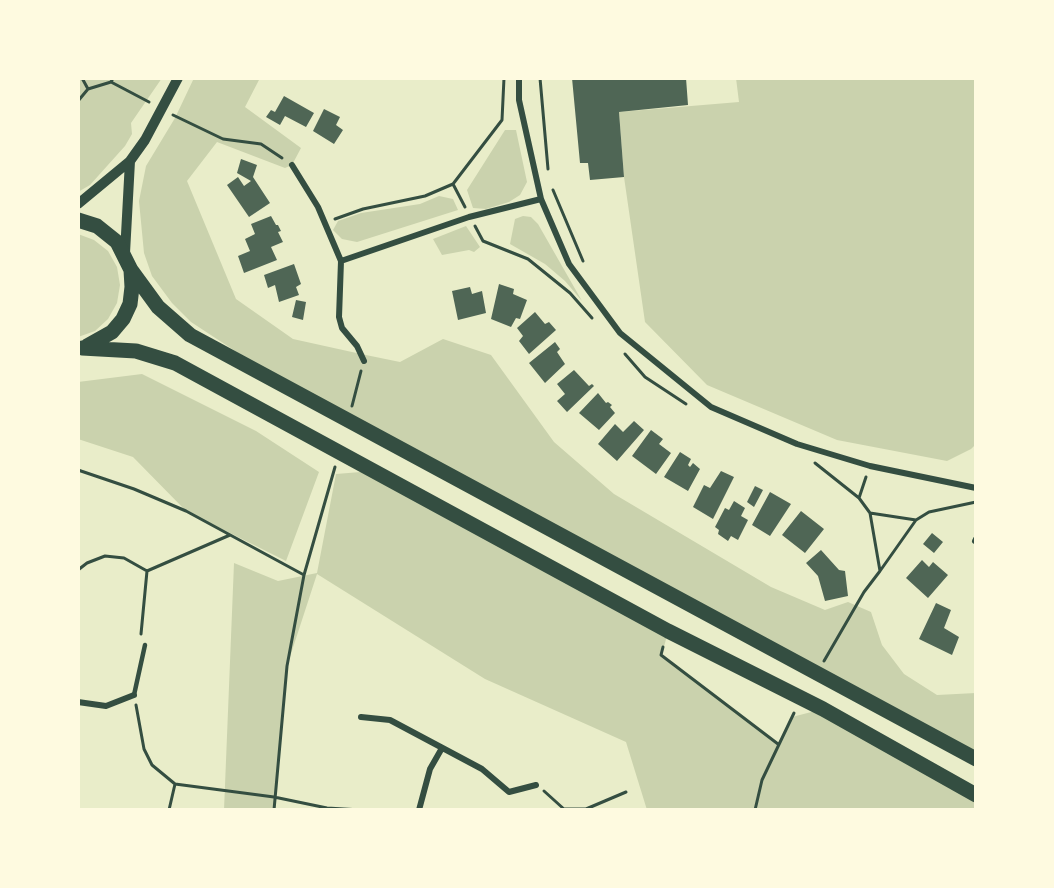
<!DOCTYPE html>
<html>
<head>
<meta charset="utf-8">
<style>
  body { margin:0 }
  #map { position:relative; width:1054px; height:888px; overflow:hidden; background:#e9edc9; font-family:Bitter,serif }
  canvas { display:block }
  .frame { position:absolute; inset:0; border:80px solid #fefae0; pointer-events:none }
</style>
</head>
<body>
<div id="map">
<canvas width="1054" height="888"></canvas>
<div class="frame"></div>
</div>
<script>
const ctx = document.querySelector('canvas').getContext('2d');
ctx.lineJoin = 'round';
function fillPath(path, color) {
  ctx.fillStyle = color;
  ctx.fill(path, 'evenodd');
}
function poly(rows) {
  const path = new Path2D();
  for (const r of rows) {
    path.moveTo(r[0], r[1]);
    for (let i = 2; i < r.length; i += 2) path.lineTo(r[i], r[i + 1]);
  }
  return path;
}
function trace(path, color, width, dash) {
  ctx.strokeStyle = color;
  ctx.lineWidth = width;
  ctx.lineCap = dash ? 'butt' : 'round';
  ctx.setLineDash(dash || []);
  ctx.stroke(path);
}
const green = poly([
  [78,78,162,78,131,123,132,134,125,146,90,185,78,192],
  [194,78,260,78,245,107,301,148,292,165,285,168,217,142,187,181,236,299,293,339,361,354,400,362,443,339,491,355,554,442,614,494,771,587,825,610,848,602,871,612,882,645,904,674,937,695,976,693,976,759,316,404,191,322,172,303,152,276,144,253,139,201,146,166,175,118],
  [711,78,976,78,976,444,971,449,947,461,837,440,707,385,645,322,624,177,619,112,739,102,736,78],
  [505,130,516,130,527,182,520,195,509,202,486,209,473,208,467,190],
  [439,196,453,199,458,210,357,242,342,239,333,230,338,221,361,213,420,204],
  [523,216,531,217,538,224,582,301,565,281,545,264,510,244,515,219],
  [466,226,480,247,474,252,469,250,442,255,433,239],
  [78,234,94,240,108,251,117,267,120,285,117,303,108,319,95,331,78,337],
  [142,374,256,431,319,472,286,561,186,511,133,457,78,439,78,382],
  [373,471,668,631,662,655,778,743,792,717,823,709,976,795,976,810,647,810,626,742,485,679,317,574,287,666,274,810,224,810,234,563,278,581,317,573,336,474]
]);
const building = poly([
  [572,78,686,78,688,105,619,112,624,177,590,180,588,163,580,163],
  [284,96,314,113,306,127,285,116,280,125,266,117,271,110,275,112],
  [324,109,340,117,336,125,343,130,334,144,313,131],
  [241,159,257,165,253,177,270,203,249,217,227,185,238,177,244,186,251,181,237,173],
  [271,216,276,225,278,225,281,231,278,232,283,242,271,247,277,260,244,273,238,256,250,251,245,239,255,234,251,224],
  [294,264,301,284,296,287,299,295,279,302,275,285,268,288,264,275],
  [499,284,514,289,513,294,527,300,520,319,516,318,511,327,491,319],
  [470,287,472,294,482,291,486,313,458,320,452,291],
  [296,300,306,302,303,320,292,317],
  [535,312,545,324,549,322,556,330,529,354,519,341,523,336,517,328],
  [555,342,560,349,557,352,565,364,545,383,529,363],
  [574,370,589,386,592,384,594,386,567,412,557,401,565,394,557,384],
  [598,393,606,403,608,402,612,405,610,407,615,413,599,430,579,413],
  [634,421,644,430,617,461,598,444,615,424,623,432],
  [651,430,663,439,659,444,671,453,656,474,632,456],
  [680,452,691,459,688,465,690,467,693,463,700,469,688,491,664,477],
  [721,471,734,477,713,519,693,507,704,485,710,488],
  [755,486,763,490,754,507,747,502],
  [770,492,791,504,770,536,752,525],
  [734,501,745,508,741,516,748,520,738,540,731,536,728,541,718,534,719,530,715,527,725,508,729,510],
  [801,511,824,529,805,553,782,535],
  [932,533,943,542,934,553,923,544],
  [821,550,839,570,845,571,848,596,825,601,818,576,806,563],
  [922,560,929,567,933,562,948,575,928,598,906,578],
  [936,603,951,610,944,628,959,637,952,655,919,639]
]);
const path = poly([
  [82,78,88,89],
  [540,78,548,169],
  [111,82,149,102],
  [78,101,88,89,111,82,113,78],
  [173,115,223,139,261,144,282,158],
  [553,190,583,261],
  [465,207,453,184,502,120,504,78],
  [335,219,363,209,425,196,453,184],
  [475,226,483,241,528,259,570,293,592,318],
  [625,354,645,377,686,404],
  [352,406,361,371],
  [815,463,859,498,870,513,880,571,916,520,929,512,976,502],
  [78,470,134,489,186,511,304,575],
  [859,498,866,477],
  [870,513,916,520],
  [78,570,87,563,105,556,124,558,147,571],
  [141,634,147,571,230,535],
  [663,647,661,655,778,744],
  [824,661,864,592,880,571],
  [136,705,144,749,152,765,175,784,169,810],
  [175,784,274,797,327,808,361,810],
  [544,791,565,810],
  [564,809,586,809,626,792],
  [274,810,287,666,304,575,335,467],
  [755,810,762,780,794,713]
]);
const service = poly([
  [134,695,145,645]
]);
const minor = poly([
  [519,78,519,100,541,199,569,264,620,333,711,407,797,444,870,466,976,488],
  [292,165,318,207,341,261,339,317,342,328,357,346,364,361],
  [341,261,469,217,541,199],
  [975,541,976,539],
  [78,702,106,706,134,695],
  [361,717,390,720,482,769,509,792,536,785],
  [419,810,430,769,442,748]
]);
const tertiary = poly([
  [78,204,130,161,145,140,178,78],
  [125,253,130,161]
]);
const primary = poly([
  [78,220,97,226,117,242,131,270,132,287,130,304,123,319,112,332,87,346],
  [131,270,158,307,190,335,976,759],
  [82,348,136,351,175,363,668,631,823,709,976,795]
]);
fillPath(green, '#cad2ad');
fillPath(building, '#4f6655');
trace(path, '#344e41', 3);
trace(service, '#344e41', 4.5);
trace(minor, '#344e41', 6);
trace(tertiary, '#344e41', 10);
trace(primary, '#344e41', 15);
</script>
</body>
</html>
